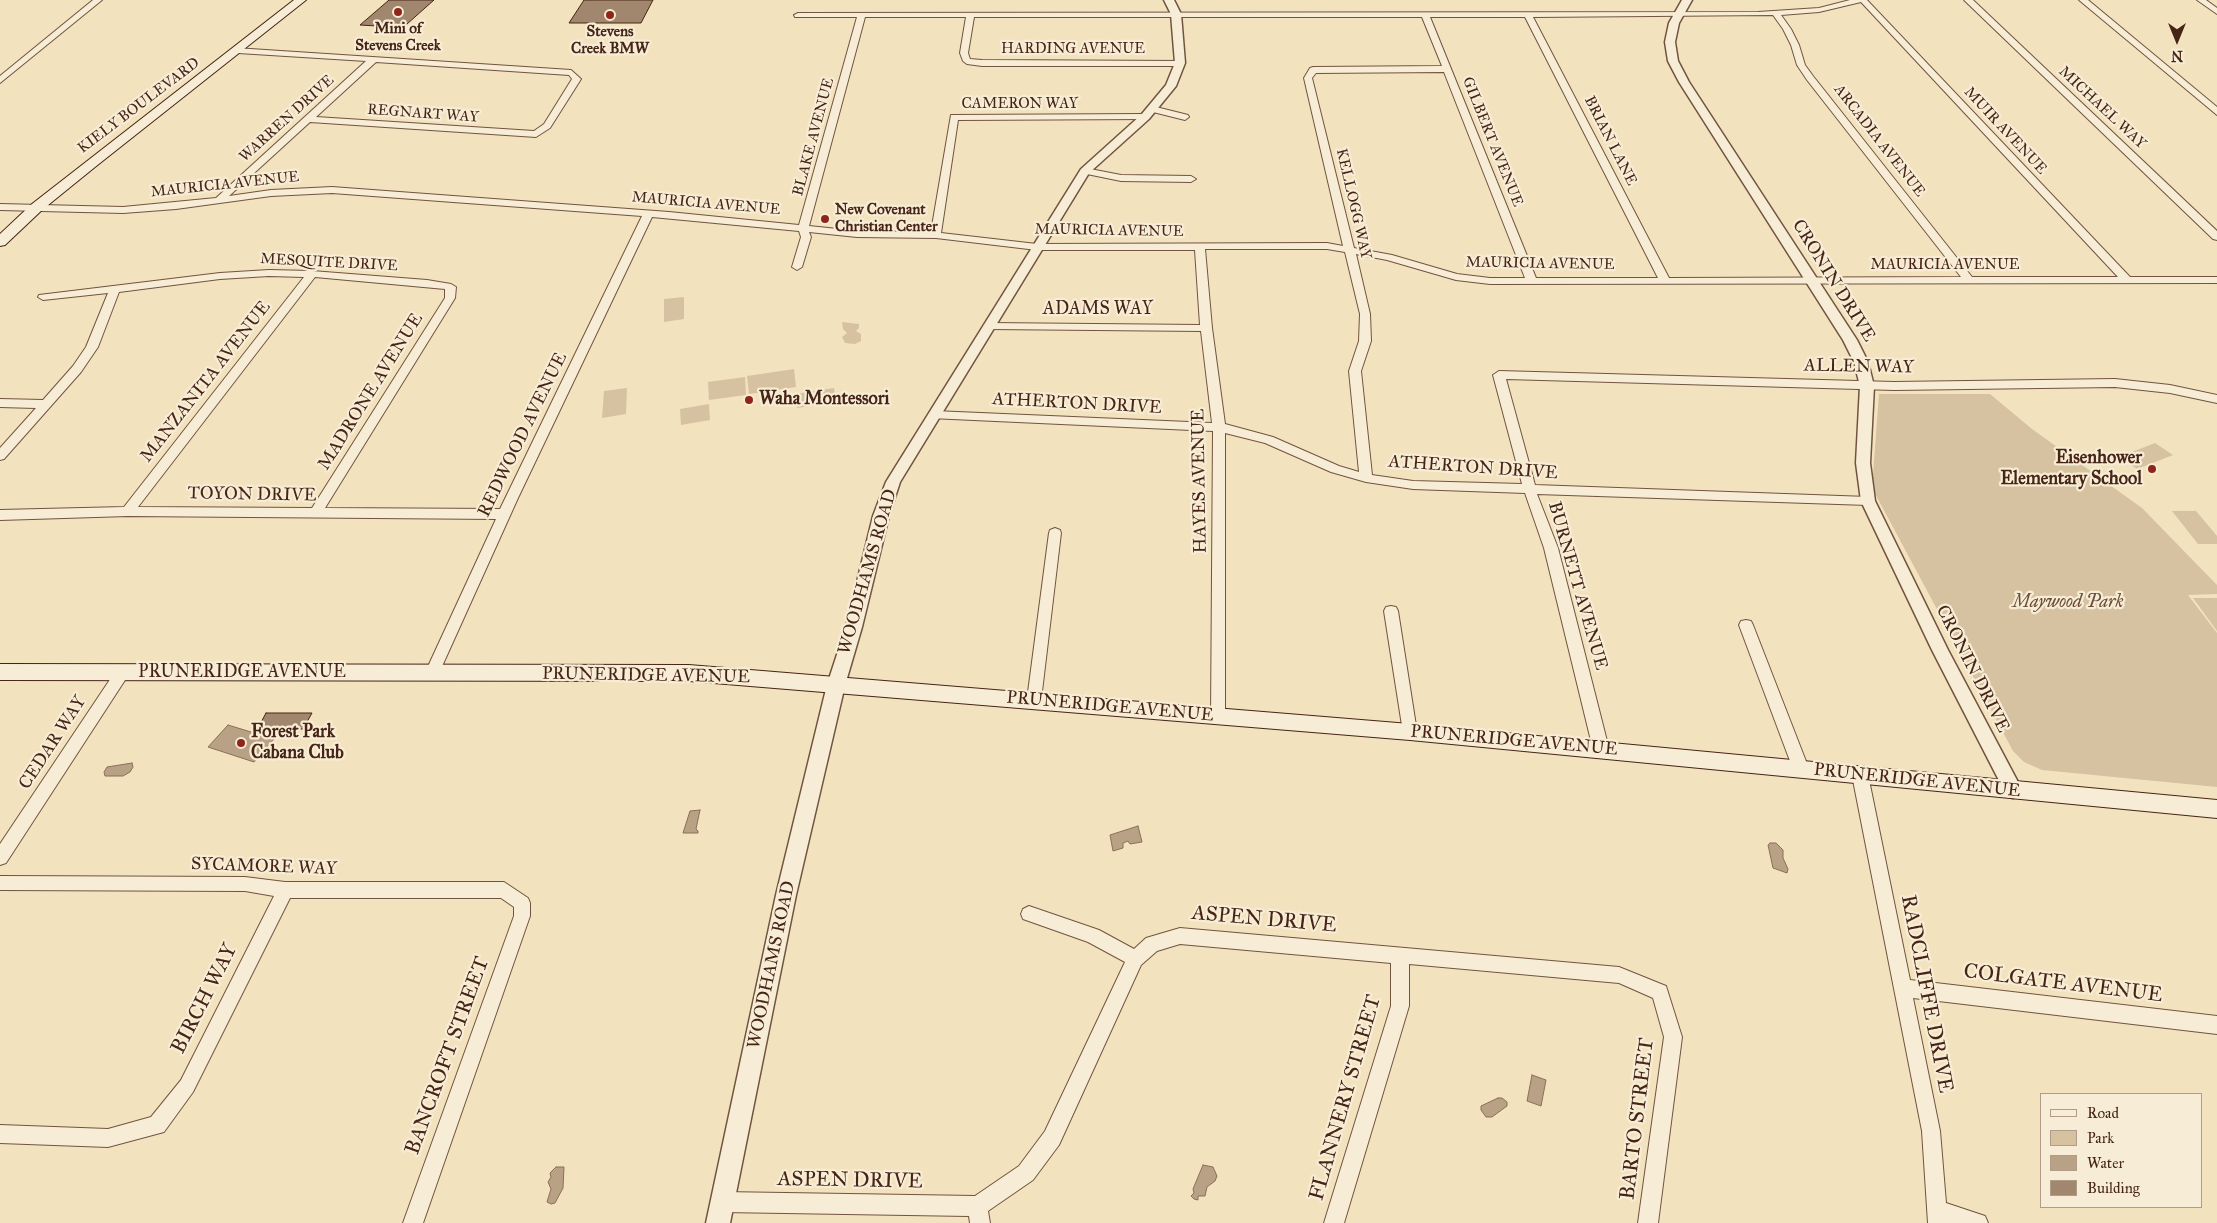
<!DOCTYPE html>
<html>
<head>
<meta charset="utf-8">
<style>
  body { margin:0 }
  #map { position:relative; width:2217px; height:1223px; overflow:hidden; background:#f3e2be; font-family:"IM FELL Great Primer",serif }
  canvas { display:block }
  .legend { position:absolute; left:2040px; top:1093px; width:162px; height:115px; box-sizing:border-box; background:#f7ecd5; border:1px solid #b09c89; margin:0; padding:6px 9px; list-style:none; font-size:15px; color:#462416 }
  .legend li { display:flex; align-items:center; gap:10px; height:25px }
  .legend b { width:25px; border:1px solid #b09c89 }
  .north { position:absolute; left:2152px; top:15px; width:50px; height:50px; -webkit-text-stroke:4px #f7ecd5; paint-order:stroke; rotate:180deg; font-size:14px; font-weight:700; line-height:20px; text-align:center; color:#462416 }
  .north::after { content:''; display:block; margin:auto; width:18px; height:22px; background:#462416; clip-path:polygon(50% 0,100% 100%,50% 72%,0 100%) }
</style>
</head>
<body>
<div id="map">
<canvas width="2217" height="1223"></canvas>
<ul class="legend">
<li><b style="height:6px;background:#f7ecd5"></b>Road</li>
<li><b style="height:14px;background:#d6c2a1"></b>Park</li>
<li><b style="height:14px;background:#b8a185"></b>Water</li>
<li><b style="height:14px;background:#a0876d"></b>Building</li>
</ul>
<div class="north">N</div>
</div>
<script>
const ctx = document.querySelector('canvas').getContext('2d');
ctx.lineJoin = 'round';
function fillPath(path, color) {
  ctx.fillStyle = color;
  ctx.fill(path, 'evenodd');
}
function poly(rows) {
  const path = new Path2D();
  for (const r of rows) {
    path.moveTo(r[0], r[1]);
    for (let i = 2; i < r.length; i += 2) path.lineTo(r[i], r[i + 1]);
  }
  return path;
}
function trace(path, color, width, dash) {
  ctx.strokeStyle = color;
  ctx.lineWidth = width;
  ctx.lineCap = dash ? 'butt' : 'round';
  ctx.setLineDash(dash || []);
  ctx.stroke(path);
}
function drawText(font, color, halo, rows, align = 'center') {
  ctx.font = font + ' "IM FELL Great Primer",serif';
  ctx.lineWidth = 4.5;
  ctx.setLineDash([]);
  ctx.textBaseline = 'middle';
  ctx.strokeStyle = halo;
  ctx.fillStyle = color;
  for (const [text, x, y, turn = 0] of rows) {
    ctx.save();
    ctx.translate(x, y);
    ctx.rotate((+turn || 0) * Math.PI / 180);
    ctx.textAlign = isNaN(turn) ? turn : align;
    if (halo) ctx.strokeText(text, 0, 0);
    ctx.fillText(text, 0, 0);
    ctx.restore();
  }
}
const green = poly([
  [684,297,684,319,664,322,664,299],
  [842,322,859,324,859,328,856,331,861,334,861,341,855,344,845,343,842,337,847,333,843,329],
  [794,369,796,387,749,394,747,376],
  [745,377,746,395,709,400,708,382],
  [627,388,626,414,602,418,604,391],
  [834,388,836,402,797,408,795,394],
  [1879,394,1990,394,2032,429,2142,508,2217,585,2217,594,2188,595,2217,633,2217,787,2042,770,2024,762,2013,751,1872,488],
  [709,404,710,420,681,425,680,409],
  [2155,443,2173,455,2137,469,2119,457],
  [2172,511,2196,511,2217,536,2217,544,2198,544],
  [2193,598,2217,598,2217,631]
]);
const water = poly([
  [228,725,274,739,254,762,208,747,228,725],
  [132,763,133,767,130,772,123,776,105,776,104,772,107,767,132,763],
  [700,810,696,829,698,831,698,833,683,833,690,811,700,810],
  [1138,826,1142,842,1130,844,1128,841,1123,843,1123,848,1113,851,1110,835,1138,826],
  [1770,843,1776,843,1783,850,1783,858,1788,869,1787,873,1773,868,1768,845,1770,843],
  [1532,1075,1546,1080,1541,1106,1527,1101,1532,1075],
  [1498,1098,1502,1098,1507,1102,1507,1106,1492,1117,1486,1117,1481,1110,1481,1106,1498,1098],
  [1203,1165,1213,1167,1217,1176,1215,1181,1207,1187,1205,1196,1198,1196,1198,1200,1194,1199,1191,1196,1194,1193,1193,1189,1203,1165],
  [556,1167,564,1167,563,1188,555,1203,551,1204,547,1202,551,1189,548,1182,551,1177,550,1173,556,1167]
]);
const building = poly([
  [389,0,434,0,407,24,397,24,394,27,360,25,389,0],
  [584,0,653,0,641,23,569,23,584,0],
  [266,713,312,713,303,729,257,730,266,713]
]);
const minor = poly([
  [93,0,102,0,0,83,0,76,93,0],
  [1850,0,1867,0,2130,277,2217,277,2217,283,1490,284,1456,280,1387,260,1356,254,1370,314,1371,341,1361,371,1372,475,1413,481,1522,484,1493,375,1499,371,1894,382,2115,379,2170,385,2217,395,2217,403,2170,393,2115,387,1894,390,1506,379,1535,485,1868,497,1874,501,1868,505,1537,494,1558,548,1609,749,1606,753,1601,755,1596,753,1593,749,1544,548,1525,493,1413,489,1366,482,1331,472,1265,443,1225,433,1225,716,1223,720,1218,722,1213,720,1211,716,1213,431,930,418,928,415,934,411,1212,423,1201,331,989,329,983,326,989,323,1200,325,1195,250,1037,250,936,238,857,237,809,232,811,237,802,267,797,270,792,267,801,237,799,231,652,217,518,498,439,673,437,677,432,679,427,677,425,673,496,519,128,516,0,520,0,510,124,507,304,277,269,276,220,279,119,292,98,347,81,372,4,459,0,460,0,448,36,408,0,407,0,399,43,400,73,366,86,347,108,293,43,300,38,297,39,295,220,273,269,270,312,271,427,280,451,284,456,287,455,298,325,508,500,509,642,216,332,193,271,196,176,209,123,213,0,210,0,204,123,207,216,198,366,61,238,53,235,52,235,48,571,70,581,79,550,128,536,137,310,122,229,196,271,190,332,187,669,212,799,225,857,17,795,17,794,15,798,13,1758,12,1819,8,1850,0],
  [1861,2,2118,277,1972,277,1813,76,1805,65,1799,45,1791,29,1781,15,1819,12,1861,2],
  [1773,15,1783,29,1791,45,1797,65,1807,80,1961,277,1669,278,1533,17,1773,15],
  [865,17,966,17,960,53,963,61,967,64,982,66,1180,66,1183,65,1183,61,982,60,970,59,968,53,974,17,1422,17,1442,66,1313,67,1310,68,1304,78,1343,246,1327,243,1037,244,941,233,958,120,1148,119,1148,115,1145,114,951,115,931,232,857,231,809,226,865,17],
  [1430,17,1525,17,1658,278,1536,278,1430,17],
  [376,62,569,75,572,79,544,124,534,131,316,117,376,62],
  [1444,72,1525,278,1490,278,1457,274,1392,255,1354,248,1312,78,1316,73,1444,72],
  [1205,249,1327,249,1345,252,1360,314,1359,341,1349,371,1359,472,1339,466,1273,437,1225,424,1212,328,1205,249],
  [315,277,445,289,445,298,312,508,138,507,315,277],
  [1964,0,1973,0,2217,231,2217,240,2213,239,1964,0],
  [2079,0,2088,0,2217,107,2217,115,2079,0],
  [2197,0,2206,0,2217,8,2217,14,2197,0],
  [1152,106,1188,115,1189,117,1185,120,1149,111,1149,107,1152,106],
  [1085,168,1121,175,1191,176,1196,179,1191,182,1121,181,1082,173,1082,169,1085,168],
  [1055,528,1060,530,1061,533,1041,700,1039,704,1034,706,1029,704,1027,700,1049,533,1050,530,1055,528],
  [1391,606,1396,607,1398,611,1417,732,1415,736,1410,738,1405,736,1403,732,1384,611,1386,607,1391,606],
  [1746,620,1751,621,1753,625,1809,769,1806,774,1801,775,1796,774,1793,769,1739,625,1741,621,1746,620],
  [122,667,127,669,129,673,127,677,6,863,0,865,0,844,117,669,122,667],
  [1860,768,1865,770,1868,775,1910,980,2217,1016,2217,1034,1913,998,1940,1131,1946,1203,1985,1216,1988,1223,1928,1223,1922,1131,1852,775,1855,770,1860,768],
  [0,876,245,877,285,882,504,882,528,898,530,903,530,916,423,1223,403,1223,514,916,514,907,501,898,290,898,193,1092,164,1132,108,1147,0,1143,0,1125,108,1129,151,1117,181,1080,274,896,245,891,0,890,0,876],
  [1029,906,1099,930,1134,949,1146,938,1180,928,1619,967,1666,986,1682,1037,1658,1223,1638,1223,1664,1037,1653,998,1619,983,1409,964,1409,1006,1344,1223,1324,1223,1391,1006,1391,963,1180,944,1157,951,1141,965,1059,1145,1033,1180,988,1211,990,1223,970,1223,969,1216,722,1212,715,1209,712,1202,715,1195,722,1192,975,1196,1019,1166,1045,1131,1125,962,1088,942,1023,919,1021,914,1023,909,1029,906]
]);
const tertiary = poly([
  [1164,0,1174,0,1181,14,1185,63,1176,86,1149,119,1089,173,900,482,889,516,862,627,845,685,796,895,730,1223,706,1223,776,895,827,685,846,627,873,516,886,482,1081,169,1141,115,1166,85,1175,63,1171,14,1164,0],
  [1682,0,1692,0,1679,23,1675,42,1678,61,1689,82,1857,340,1868,362,1874,386,1870,463,1875,501,1948,650,2019,784,2022,790,2019,796,2013,798,2007,796,1932,650,1861,501,1856,463,1860,386,1854,362,1843,340,1679,82,1668,61,1665,42,1669,23,1682,0]
]);
const secondary = poly([
  [294,0,306,0,95,167,42,210,5,245,0,246,0,234,32,204,294,0],
  [0,664,689,665,1410,724,2217,800,2217,818,1410,740,689,681,0,680,0,664]
]);
const markers = [
  [398,12,5,"#8f2418"],
  [610,15,5,"#8f2418"],
  [825,219,5,"#8f2418"],
  [749,400,5,"#8f2418"],
  [2152,469,5,"#8f2418"],
  [241,743,5,"#8f2418"]
];
const farPoinames = [
  ["Mini of",398,29],
  ["Stevens Creek",398,46],
  ["Stevens",610,32],
  ["Creek BMW",610,49],
  ["New Covenant",835,210,"left"],
  ["Christian Center",835,227,"left"]
];
const farStreetnames = [
  ["HARDING AVENUE",1073,49],
  ["CAMERON WAY",1020,104],
  ["KIELY BOULEVARD",139,106,-37],
  ["MICHAEL WAY",2102,108,43],
  ["REGNART WAY",423,114,4],
  ["WARREN DRIVE",287,119,-42],
  ["MUIR AVENUE",2005,131,47],
  ["BLAKE AVENUE",814,137,-75],
  ["BRIAN LANE",1610,141,63],
  ["ARCADIA AVENUE",1879,141,52],
  ["GILBERT AVENUE",1492,142,68],
  ["MAURICIA AVENUE",225,185,-6],
  ["MAURICIA AVENUE",706,204,5],
  ["KELLOGG WAY",1353,204,77],
  ["MAURICIA AVENUE",1109,231,1],
  ["MESQUITE DRIVE",329,263,3],
  ["MAURICIA AVENUE",1540,264,1],
  ["MAURICIA AVENUE",1945,265]
];
const streetNames = [
  ["CRONIN DRIVE",1833,281,58],
  ["ADAMS WAY",1098,310],
  ["ALLEN WAY",1859,367,1],
  ["MANZANITA AVENUE",206,382,-52],
  ["MADRONE AVENUE",371,392,-58],
  ["ATHERTON DRIVE",1077,404,3],
  ["REDWOOD AVENUE",523,435,-64],
  ["ATHERTON DRIVE",1473,468,4],
  ["HAYES AVENUE",1200,481,-91],
  ["TOYON DRIVE",252,495,1],
  ["WOODHAMS ROAD",868,572,-74],
  ["BURNETT AVENUE",1577,586,74],
  ["CRONIN DRIVE",1972,669,63],
  ["PRUNERIDGE AVENUE",242,673],
  ["PRUNERIDGE AVENUE",646,676,1],
  ["PRUNERIDGE AVENUE",1110,707,5],
  ["PRUNERIDGE AVENUE",1514,741,5],
  ["CEDAR WAY",53,743,-57],
  ["PRUNERIDGE AVENUE",1917,781,6],
  ["SYCAMORE WAY",264,867,2],
  ["WOODHAMS ROAD",772,965,-78]
];
const poiNames = [
  ["Waha Montessori",759,400],
  ["Eisenhower",2142,459,"right"],
  ["Elementary School",2142,480,"right"],
  ["Forest Park",251,733],
  ["Cabana Club",251,754]
];
const parkNames = [
  ["Maywood Park",2068,603]
];
const nearStreetnames = [
  ["ASPEN DRIVE",1264,920,5],
  ["COLGATE AVENUE",2063,984,7],
  ["RADCLIFFE DRIVE",1926,994,79],
  ["BIRCH WAY",205,999,-63],
  ["BANCROFT STREET",448,1056,-70],
  ["FLANNERY STREET",1346,1098,-74],
  ["BARTO STREET",1638,1119,-83],
  ["ASPEN DRIVE",850,1181,1]
];
fillPath(green, '#d6c2a1');
fillPath(water, '#b8a185');
trace(water, '#8a6f59', 1);
fillPath(building, '#a0876d');
trace(building, '#462416', 1);
trace(minor, '#715440', 2);
trace(tertiary, '#715440', 3);
trace(secondary, '#462416', 2);
fillPath(minor, '#f7ecd5');
fillPath(tertiary, '#f7ecd5');
fillPath(secondary, '#f7ecd5');
for (const [x, y, r, color] of markers) {
  const dot = new Path2D();
  dot.arc(x, y, r, 0, 2 * Math.PI);
  ctx.fillStyle = color;
  ctx.fill(dot);
  trace(dot, '#f7ecd5', 2);
}
drawText('bold 15px', '#462416', '#f7ecd5', farPoinames);
drawText('15px', '#462416', '#f7ecd5', farStreetnames);
drawText('18px', '#462416', '#f7ecd5', streetNames);
drawText('bold 18px', '#462416', '#f7ecd5', poiNames, 'left');
drawText('italic 18px', '#6a4c39', '#f7ecd5', parkNames);
drawText('21px', '#462416', '#f7ecd5', nearStreetnames);
</script>
</body>
</html>
